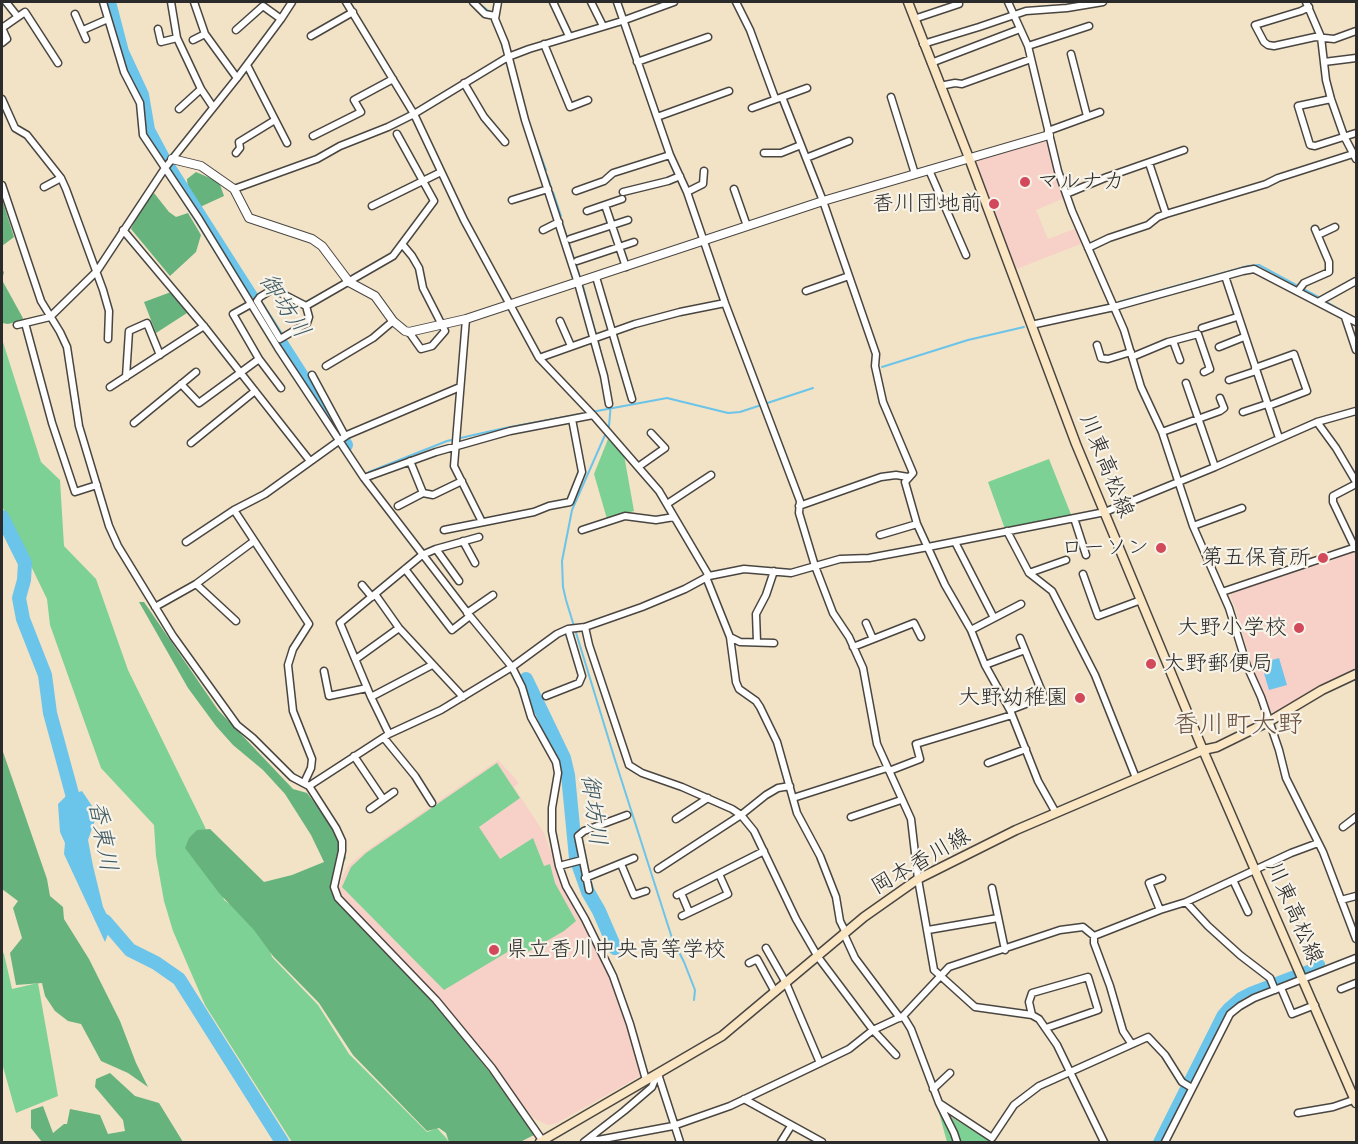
<!DOCTYPE html>
<html>
<head>
<meta charset="utf-8">
<style>
  body { margin:0 }
  #map { position:relative; width:1358px; height:1144px; overflow:hidden; background:#f2e2c6; font-family:"Patrick Hand",sans-serif }
  canvas { display:block }
  .frame { position:absolute; inset:0; border:3px solid #2b2b2b; pointer-events:none }
</style>
</head>
<body>
<div id="map">
<canvas width="1358" height="1144"></canvas>
<div class="frame"></div>
</div>
<script>
const ctx = document.querySelector('canvas').getContext('2d');
ctx.lineJoin = 'round';
function fillPath(path, color) {
  ctx.fillStyle = color;
  ctx.fill(path, 'evenodd');
}
function poly(rows) {
  const path = new Path2D();
  for (const r of rows) {
    path.moveTo(r[0], r[1]);
    for (let i = 2; i < r.length; i += 2) path.lineTo(r[i], r[i + 1]);
  }
  return path;
}
function trace(path, color, width, dash) {
  ctx.strokeStyle = color;
  ctx.lineWidth = width;
  ctx.lineCap = dash ? 'butt' : 'round';
  ctx.setLineDash(dash || []);
  ctx.stroke(path);
}
function drawText(font, color, halo, rows, align = 'center') {
  ctx.font = font + ' "Patrick Hand","Klee One",sans-serif';
  ctx.lineWidth = 4.5;
  ctx.setLineDash([]);
  ctx.textBaseline = 'middle';
  ctx.strokeStyle = halo;
  ctx.fillStyle = color;
  for (const [text, x, y, turn = 0] of rows) {
    ctx.save();
    ctx.translate(x, y);
    ctx.rotate((+turn || 0) * Math.PI / 180);
    ctx.textAlign = isNaN(turn) ? turn : align;
    if (halo) ctx.strokeText(text, 0, 0);
    ctx.fillText(text, 0, 0);
    ctx.restore();
  }
}
const built = poly([
  [1043,141,1047,143,1065,198,1036,210,1048,239,1077,228,1083,243,1014,270,975,164,977,159],
  [1356,550,1356,669,1329,681,1275,713,1270,711,1251,662,1235,607,1230,596,1232,592,1334,560,1334,557],
  [498,760,519,783,514,787,544,833,564,890,610,977,626,1020,642,1075,557,1123,548,1125,533,1118,446,1006,344,900,339,889,342,877,349,865,366,851]
]);
const green = poly([
  [2,339,41,462,60,480,64,546,96,579,128,670,205,827,224,900,263,928,272,957,318,1005,349,1054,427,1132,437,1128,448,1140,446,1142,292,1142,205,1005,173,931,164,901,156,856,154,825,101,768,50,625,47,599,2,506],
  [608,439,624,455,634,511,607,519,594,474],
  [1049,459,1072,517,1005,529,988,482],
  [497,763,520,798,479,827,500,859,533,838,544,866,550,864,555,883,576,921,564,931,519,957,514,948,444,990,342,887,351,867,366,853],
  [2,951,4,954,12,989,38,983,58,1096,16,1113,2,1063],
  [938,1109,992,1142,947,1142]
]);
const forest = poly([
  [196,172,219,182,224,196,200,207,188,190,187,179],
  [154,193,169,212,176,217,188,213,201,235,196,252,170,276,131,229,140,210],
  [2,199,14,237,2,246],
  [2,270,4,272,2,280,24,320,8,324,2,323],
  [171,292,187,313,156,333,144,302],
  [139,602,144,602,218,710,293,789,307,793,324,815,338,838,346,858,331,883,333,894,434,1002,491,1074,534,1135,520,1142,449,1142,446,1133,439,1128,427,1131,353,1055,319,1003,273,956,254,930,219,893,185,848,189,838,197,830,210,829,264,882,292,875,324,862,311,835,285,794,263,770,233,745,216,726,188,688],
  [2,749,47,879,50,896,63,907,64,919,89,959,120,1021,136,1063,148,1087,128,1073,101,1061,81,1024,68,1021,55,1011,45,996,42,983,16,985,10,953,22,938,13,908,18,901,2,889],
  [110,1073,135,1096,159,1103,183,1142,42,1142,31,1128,31,1110,43,1106,53,1133,64,1124,67,1124,70,1109,100,1115,108,1134,125,1131,123,1120,95,1087,96,1079]
]);
const water = poly([
  [2,508,22,552,25,563,2,528],
  [1279,658,1287,685,1269,690,1261,663],
  [82,791,92,806,95,820,88,840,93,866,103,907,116,933,108,934,105,942,64,854,65,843,60,832,58,804,66,796]
]);
const stream = poly([
  [477,2,490,12],
  [528,121,546,170],
  [547,175,551,187],
  [553,192,561,216],
  [562,222,580,277],
  [583,286,596,335],
  [1325,301,1356,319],
  [1119,302,1248,266,1259,265,1320,298],
  [598,341,602,359],
  [882,367,968,340,1024,327],
  [611,403,609,426,572,510,562,561,563,587,566,600,615,760,672,938,684,962,695,990,694,1000],
  [369,472,447,441,505,428,667,398,728,413,740,412,813,388]
]);
const canal = poly([
  [1157,1142,1221,1014,1227,1007,1240,996,1250,991,1321,964]
]);
const river = poly([
  [109,2,122,52,142,95,148,130,163,158],
  [169,168,346,445],
  [2,517,25,563,24,580,19,598,23,619,45,675,50,713,77,812],
  [526,679,564,758,568,775,576,858,588,892,599,911,615,948],
  [105,921,130,950,156,963,179,979,282,1142]
]);
const minor = poly([
  [6,2,18,17],
  [103,2,124,72,140,103,143,135,199,219,278,348,364,478,470,616,512,667,522,687,531,717,556,762,558,773,552,808,552,831,559,866,566,886,585,919,613,976,630,1024,646,1080],
  [171,2,177,38,201,89,213,107],
  [194,2,205,34,237,78],
  [346,2,414,114,464,220,539,358,593,415,659,491,709,576],
  [473,2,485,14,495,16],
  [498,2,495,19,505,43,525,120,578,283,604,376,609,404],
  [553,2,569,36],
  [591,2,603,26],
  [617,2,670,155,687,192,725,303,800,501,799,513,815,566,833,613,849,637,863,668,877,744,911,819,918,879,934,970,975,1007,1032,1015,1039,1019,1057,1045,1104,1142],
  [736,2,750,30,775,98],
  [1008,2,1028,46,1058,171,1072,211,1124,330,1141,387,1162,432,1193,526,1229,608,1247,666,1261,697,1279,750,1286,778,1323,852,1356,939],
  [1306,2,1321,37,1326,80,1331,99,1344,136,1356,159],
  [1309,7,1301,11,1255,25,1264,42,1268,45,1274,46,1315,37,1334,39,1356,31],
  [75,14,86,39],
  [914,19,959,4],
  [158,29,161,42,177,38],
  [83,30,108,19],
  [236,30,263,6,281,19],
  [311,36,353,12],
  [193,40,205,34],
  [2,43,7,39,2,28,25,12,58,63],
  [544,44,570,107,588,100],
  [923,44,979,27,1026,11,1067,8,1103,2],
  [1028,46,1089,26],
  [1071,54,1087,116],
  [637,62,708,37],
  [1324,62,1356,58],
  [931,63,1020,29],
  [247,65,287,143],
  [464,83,484,117,505,142],
  [940,86,955,83,962,84,1031,59],
  [782,97,823,201,876,354,875,366,883,402,913,473,905,482,917,524,945,585,971,630,985,665,1010,710,1038,781,1056,813],
  [891,97,915,174],
  [2,99,15,128,27,135,61,178,66,189,103,290,109,311,108,339],
  [1331,99,1298,106,1310,145,1315,146,1356,133],
  [752,108,807,88],
  [179,109,201,89],
  [657,117,729,91],
  [1048,131,1100,112],
  [313,136,361,112,354,100,393,79],
  [236,153,240,148,239,142,275,120],
  [764,153,781,153,801,145],
  [806,158,849,141],
  [1149,163,1166,214],
  [929,170,966,255],
  [2,185,41,301,60,332,67,347,79,426,109,526,118,546,173,636,237,725,253,738,292,777,309,786,336,828,342,841,342,851,334,887,338,898,436,1000,492,1068,540,1137],
  [44,187,61,178],
  [234,189,317,159,340,146,388,127,414,114,508,57,529,49,622,21,674,2],
  [734,189,747,226],
  [576,191,604,181,613,173,670,155],
  [623,192,668,181,680,176],
  [687,192,703,184,704,171],
  [1066,194,1107,177,1184,150],
  [512,200,548,189],
  [605,205,626,267],
  [372,206,441,172],
  [587,211,622,199],
  [123,230,207,330,310,461],
  [543,230,559,222],
  [1318,235,1335,227],
  [570,239,628,220],
  [402,244,412,256,419,268,423,288,445,331,432,346,421,349,409,332],
  [1088,248,1109,238,1148,225,1158,217,1166,214,1266,184,1278,178,1353,154],
  [577,261,634,242],
  [1225,276,1279,438],
  [596,277,632,399],
  [273,289,306,306,309,317,307,323,280,339,257,301,260,297,273,289],
  [806,291,849,276],
  [1298,291,1304,283,1329,272,1329,262,1315,229],
  [1318,302,1356,281],
  [251,304,233,314,259,359,281,388],
  [306,306,393,256,434,201,397,134],
  [1345,317,1356,350],
  [466,319,454,466,482,522],
  [560,321,571,346],
  [25,323,52,423,75,492,97,485],
  [17,325,50,317,97,271,165,168,237,78,281,19,292,2],
  [1031,325,1114,307,1243,271,1254,269,1356,322],
  [1202,328,1237,317],
  [1173,341,1180,360],
  [1097,345,1101,358,1108,359,1131,352],
  [1219,347,1244,337],
  [1132,357,1168,342,1198,334,1210,369,1204,372],
  [539,358,635,324,680,312,725,303],
  [326,366,373,338,393,321],
  [1255,368,1294,354,1307,391,1268,406],
  [312,375,345,436],
  [126,377,129,331,147,323,160,355],
  [1229,380,1256,371],
  [1186,383,1215,467],
  [181,384,199,403,259,359],
  [110,387,204,326],
  [1243,412,1267,404],
  [1317,422,1336,448,1356,482],
  [134,423,196,372],
  [1162,432,1220,411,1224,408,1220,398],
  [191,443,255,391],
  [410,461,423,493],
  [638,467,665,448,651,433],
  [364,478,436,452,510,431,593,415],
  [667,504,711,475],
  [398,506,423,493,433,495,462,481],
  [799,506,881,477,896,475,908,477],
  [1074,518,1086,555],
  [1193,526,1242,508],
  [444,530,534,512,549,506,570,502,582,472,572,419],
  [582,530,625,516,656,520,674,517],
  [1007,531,1029,573,1052,591,1095,675,1136,778],
  [880,535,917,524],
  [463,541,475,563],
  [186,542,234,510],
  [955,542,994,618],
  [1355,548,1333,502,1333,496,1356,484],
  [436,549,459,581],
  [405,569,452,630,470,616],
  [1029,573,1066,560],
  [1083,574,1098,616,1141,600],
  [706,577,730,637,736,682,739,689,756,701,760,707,777,742,797,813,820,856,836,897,840,921,846,933],
  [196,584,236,621],
  [362,585,372,597],
  [1222,592,1356,547],
  [375,594,399,628,463,697],
  [155,607,196,584,254,541],
  [467,613,493,595],
  [866,623,873,639],
  [585,627,589,645,629,765,642,773,682,787,732,809,741,815,754,831,796,919,818,957,873,1030,896,1055],
  [971,630,1021,604],
  [730,637,740,642,774,643],
  [757,642,756,614,766,595,774,571],
  [853,647,914,623,921,637],
  [356,659,399,628],
  [985,665,1025,650],
  [324,671,329,696,367,688],
  [546,696,579,683,582,676,568,629],
  [371,697,432,665],
  [1010,710,1044,697,1020,638],
  [389,734,371,697,340,623,422,555,436,549,479,537],
  [384,738,415,776,432,803],
  [354,756,383,799],
  [988,763,1026,749],
  [889,771,920,759,916,744,1012,715],
  [304,783,311,768,312,759,293,711,288,665,293,649,309,624,234,510,265,494,347,435,460,387],
  [309,786,389,734,441,710,512,667,557,634,568,629,585,627,642,607,685,589,709,576,744,569,791,573,840,559,869,558,928,547,1105,512,1215,467,1317,422,1356,411],
  [793,798,887,768],
  [370,809,394,792],
  [851,817,901,800],
  [676,819,708,798],
  [1343,827,1356,817],
  [621,864,634,895,646,891],
  [559,866,582,860],
  [658,869,741,815,766,795,778,788,790,786],
  [585,878,634,858],
  [1233,880,1248,912],
  [992,888,1005,950],
  [589,890,578,836,584,831,627,815],
  [681,893,689,912],
  [677,895,764,851],
  [1341,900,1356,896],
  [1186,902,1208,926,1240,955,1270,978,1275,990],
  [1160,910,1149,883,1162,878],
  [682,916,728,894,719,874],
  [928,930,998,918],
  [844,934,855,958,900,1018],
  [1094,936,1094,943,1110,986,1123,1031,1131,1043],
  [766,948,786,983,820,1063],
  [749,963,757,959,775,992],
  [1281,988,1292,1014,1315,1005],
  [1341,989,1356,983],
  [1032,1015,1029,1002,1032,993,1088,977,1098,1010,1046,1028],
  [903,1016,911,1029,939,1103,992,1138,1014,1105,1039,1086,1148,1037,1165,1055,1182,1082,1192,1088],
  [658,1074,680,1142],
  [933,1089,950,1073],
  [744,1099,822,1142],
  [939,1103,954,1133,957,1142],
  [1298,1113,1333,1107,1356,1099],
  [590,1139,598,1140,673,1126,730,1106,820,1063,849,1049,873,1030,903,1016,949,967,1060,930,1083,927,1094,936,1160,910,1186,902,1291,853,1318,843],
  [584,1142,624,1111,652,1087,657,1074],
  [781,1142,791,1126],
  [1165,1142,1230,1014,1240,1006,1254,998,1356,958]
]);
const tertiary = poly([
  [172,159,201,166,234,189,249,218,312,239,322,246,349,282,375,296,393,321,405,331,409,332,466,319,823,201,1049,135]
]);
const secondary = poly([
  [908,2,969,158,1076,444,1203,750,1356,1103],
  [540,1142,722,1036,864,917,918,879,1016,830,1203,750,1217,747,1270,721,1322,690,1356,674]
]);
const markers = [
  [1025,182,6,"#d1495b"],
  [994,204,6,"#d1495b"],
  [1161,548,6,"#d1495b"],
  [1323,558,6,"#d1495b"],
  [1299,628,6,"#d1495b"],
  [1151,664,6,"#d1495b"],
  [1080,698,6,"#d1495b"],
  [494,950,6,"#d1495b"]
];
const poiNames = [
  ["マルナカ",1037,182,"left"],
  ["香川団地前",982,204],
  ["ローソン",1149,548],
  ["第五保育所",1311,558],
  ["大野小学校",1287,628],
  ["大野郵便局",1163,664,"left"],
  ["大野幼稚園",1068,698],
  ["県立香川中央高等学校",506,950,"left"]
];
const streetNames = [
  ["川東高松線",1106,466,68],
  ["岡本香川線",921,862,-30],
  ["川東高松線",1294,913,66]
];
const waterNames = [
  ["御坊川",284,306,57],
  ["御坊川",593,810,83],
  ["香東川",102,836,80]
];
const quarterNames = [
  ["香川町大野",1238,725]
];
fillPath(built, '#f7d1c7');
fillPath(green, '#7dd194');
fillPath(forest, '#66b37e');
fillPath(water, '#6bc4e9');
trace(stream, '#6bc4e9', 2);
trace(canal, '#6bc4e9', 8);
trace(river, '#6bc4e9', 14);
trace(minor, '#494642', 9);
trace(tertiary, '#494642', 10);
trace(secondary, '#494642', 11);
trace(minor, '#fff', 6);
trace(tertiary, '#fff', 8);
trace(secondary, '#fbe6c4', 8);
for (const [x, y, r, color] of markers) {
  const dot = new Path2D();
  dot.arc(x, y, r, 0, 2 * Math.PI);
  ctx.fillStyle = color;
  ctx.fill(dot);
  trace(dot, '#f7f3e8', 2);
}
drawText('22px', '#2b2b2b', '#f7f3e8', poiNames, 'right');
drawText('22px', '#2b2b2b', '#f7f3e8', streetNames);
drawText('italic 24px', '#3e5964', '#f7f3e8', waterNames);
drawText('26px', '#6e5442', '#f7f3e8', quarterNames);
</script>
</body>
</html>
